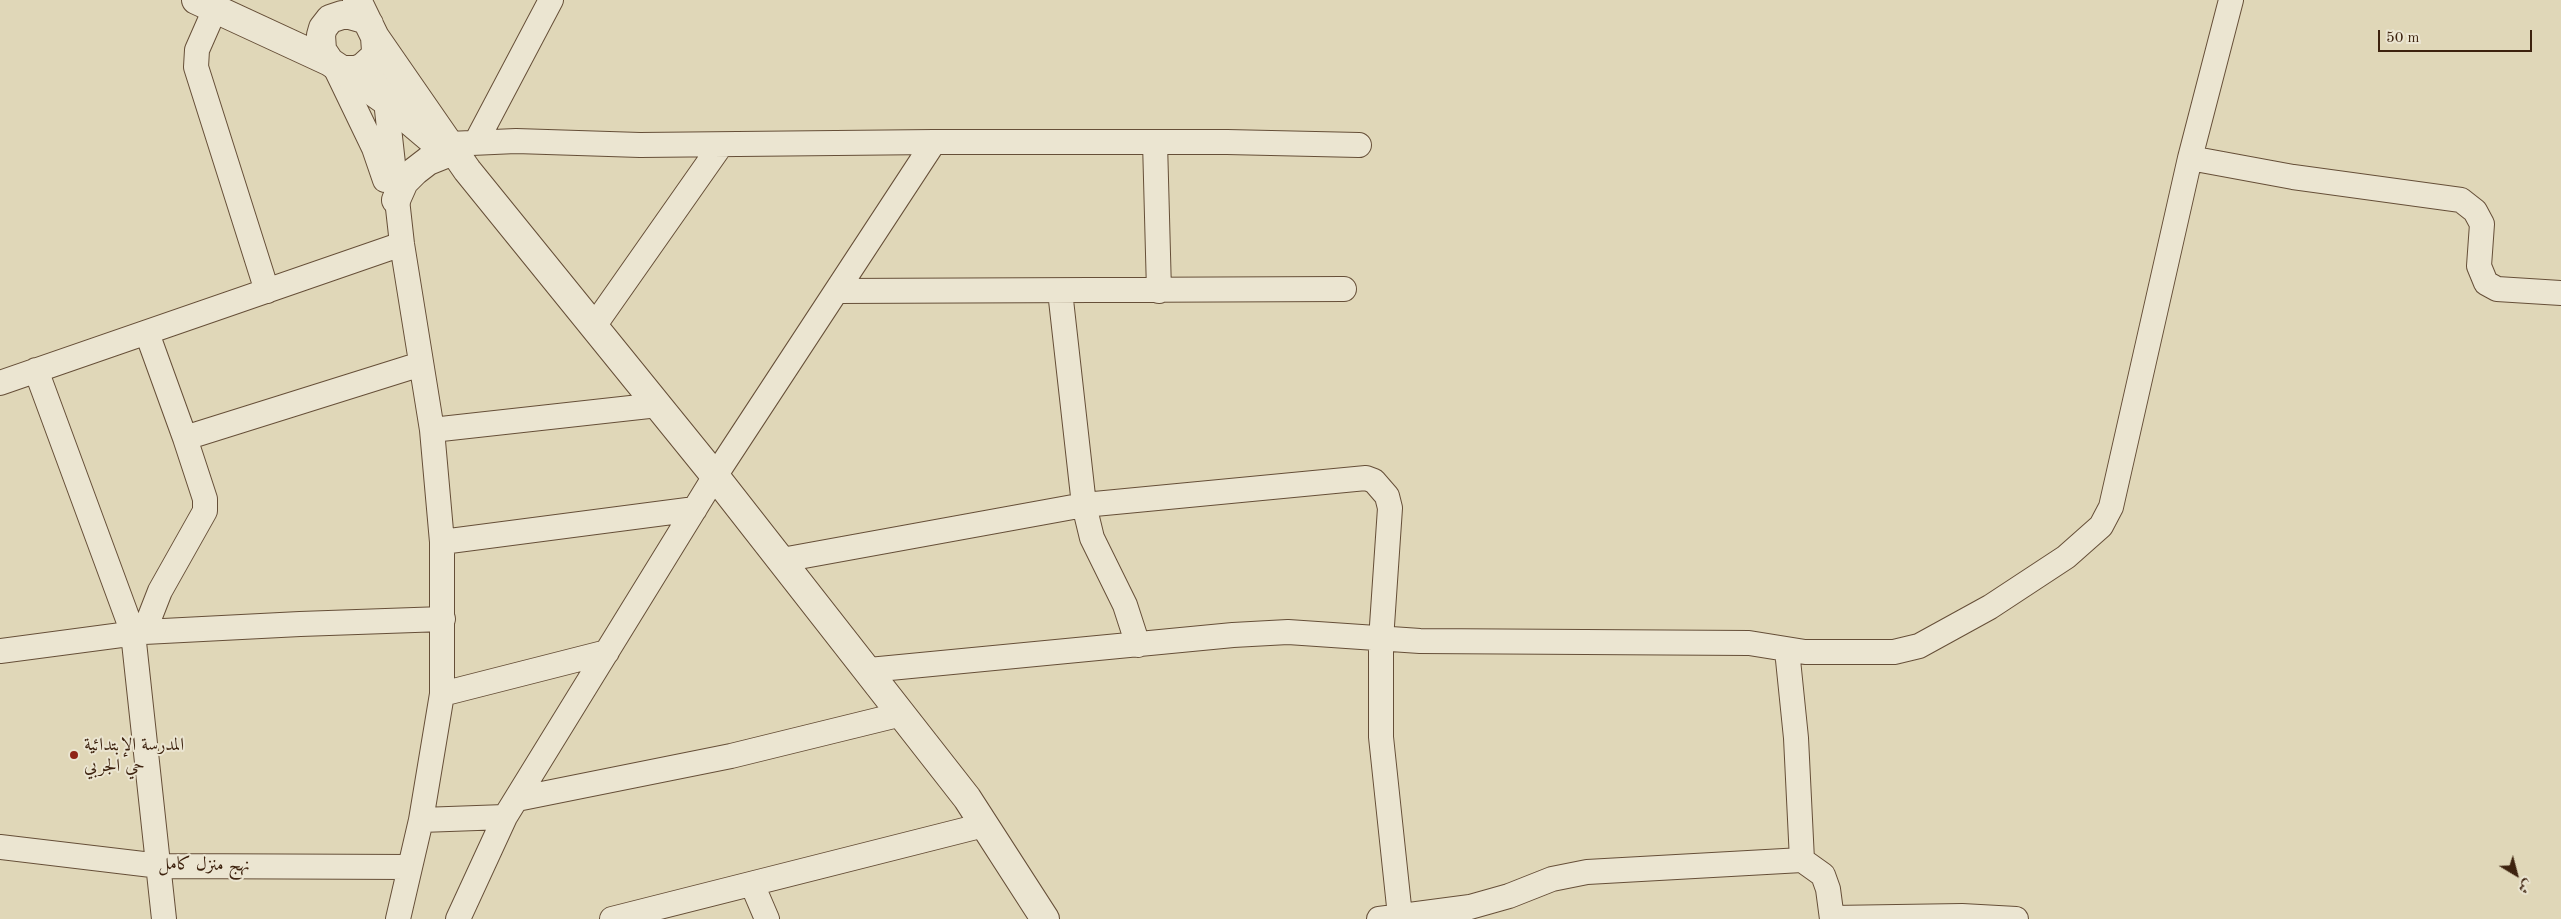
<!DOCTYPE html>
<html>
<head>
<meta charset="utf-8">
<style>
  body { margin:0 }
  #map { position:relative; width:2561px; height:919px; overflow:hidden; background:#e0d7b8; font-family:"Old Standard TT",Amiri,serif }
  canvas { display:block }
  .north { position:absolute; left:2491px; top:849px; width:50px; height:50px; -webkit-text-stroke:4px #ebe5d1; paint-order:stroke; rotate:143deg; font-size:14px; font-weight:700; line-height:20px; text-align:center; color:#3d220e }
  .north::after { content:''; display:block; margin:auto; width:18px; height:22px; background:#3d220e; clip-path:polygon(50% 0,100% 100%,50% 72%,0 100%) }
  .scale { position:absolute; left:2378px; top:30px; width:154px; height:22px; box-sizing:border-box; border:2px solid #3d220e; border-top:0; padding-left:6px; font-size:15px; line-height:18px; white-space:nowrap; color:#3d220e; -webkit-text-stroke:4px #ebe5d1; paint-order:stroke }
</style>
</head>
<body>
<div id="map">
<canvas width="2561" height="919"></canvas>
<div class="north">ش</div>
<div class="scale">50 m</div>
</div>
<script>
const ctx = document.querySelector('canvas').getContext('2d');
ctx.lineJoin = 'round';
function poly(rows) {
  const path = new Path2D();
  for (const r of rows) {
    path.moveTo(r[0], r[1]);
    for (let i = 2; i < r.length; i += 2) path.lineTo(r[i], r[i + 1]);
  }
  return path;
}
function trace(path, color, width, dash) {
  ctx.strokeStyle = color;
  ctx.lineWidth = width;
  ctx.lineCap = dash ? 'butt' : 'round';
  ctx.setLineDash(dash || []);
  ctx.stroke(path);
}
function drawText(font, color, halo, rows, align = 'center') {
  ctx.font = font + ' "Old Standard TT",Amiri,serif';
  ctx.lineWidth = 4;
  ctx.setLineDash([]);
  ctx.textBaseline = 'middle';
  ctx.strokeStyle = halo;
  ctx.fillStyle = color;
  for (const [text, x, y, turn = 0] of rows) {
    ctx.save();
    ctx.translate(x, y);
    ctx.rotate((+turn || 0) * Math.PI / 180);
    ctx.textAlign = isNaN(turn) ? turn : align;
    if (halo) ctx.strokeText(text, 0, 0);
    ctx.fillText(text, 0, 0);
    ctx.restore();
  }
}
const minor = poly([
  [215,9,197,50,196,67,267,291],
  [376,51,386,101,402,244,432,430,442,542,442,694,421,820,398,919],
  [335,67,374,148,385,180],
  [476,142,551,0],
  [1155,142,1159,291],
  [440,147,449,144,516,141,640,145,934,142,1227,142,1359,145],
  [2190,158,2293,177,2461,200,2475,211,2482,224,2479,266,2486,283,2497,289,2561,293],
  [837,291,1344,289],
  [1060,291,1084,505,1092,538,1125,605,1138,645],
  [594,326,721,145],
  [36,370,133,633,164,919],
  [0,383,402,244],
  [432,430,658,405],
  [185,438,421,364],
  [442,542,695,509],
  [782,560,1084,505,1366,478,1374,481,1387,496,1390,508,1381,640,1381,737,1400,916],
  [144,632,160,591,205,511,205,499,185,438,147,333],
  [1787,650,1796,738,1802,860],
  [0,651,144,632,300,624,443,619],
  [869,670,1233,635,1288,632,1420,641,1749,643,1805,652,1894,652,1919,646,1990,607,2066,557,2101,526,2111,507,2190,158,2231,0],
  [442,694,607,652],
  [517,799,731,756,902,714],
  [421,820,505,817],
  [0,847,160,866,409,867],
  [752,884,767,919],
  [1832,918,1962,916,2016,919],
  [458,919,505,817,715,476,934,142],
  [612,919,984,825],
  [1379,919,1470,907,1509,896,1552,879,1587,872,1802,860,1823,875,1828,889,1832,919]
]);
const tertiary = poly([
  [196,0,330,62],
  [357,0,375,37,376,51,374,57,363,67,356,70,342,70,330,62,322,50,321,35,323,28,330,19,342,15,350,15,364,19,369,24],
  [375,37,467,170,715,476,967,798,1045,919],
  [342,70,386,101,437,144],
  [396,200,404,182,415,171,428,161,448,153]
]);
const markers = [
  [74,755,5,"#8f2418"]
];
const poiNames = [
  ["المدرسة الإبتدائية",84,745],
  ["حي الجربي",84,766]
];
const streetNames = [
  ["نهج منزل كامل",204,865,1]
];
trace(minor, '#664f38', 26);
trace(tertiary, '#664f38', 30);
trace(minor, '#ebe5d1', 24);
trace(tertiary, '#ebe5d1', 28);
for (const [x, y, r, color] of markers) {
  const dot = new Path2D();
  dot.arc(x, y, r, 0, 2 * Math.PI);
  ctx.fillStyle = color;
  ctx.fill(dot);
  trace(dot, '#ebe5d1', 2);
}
drawText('18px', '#3d220e', '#ebe5d1', poiNames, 'left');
drawText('18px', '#3d220e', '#ebe5d1', streetNames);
</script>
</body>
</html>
